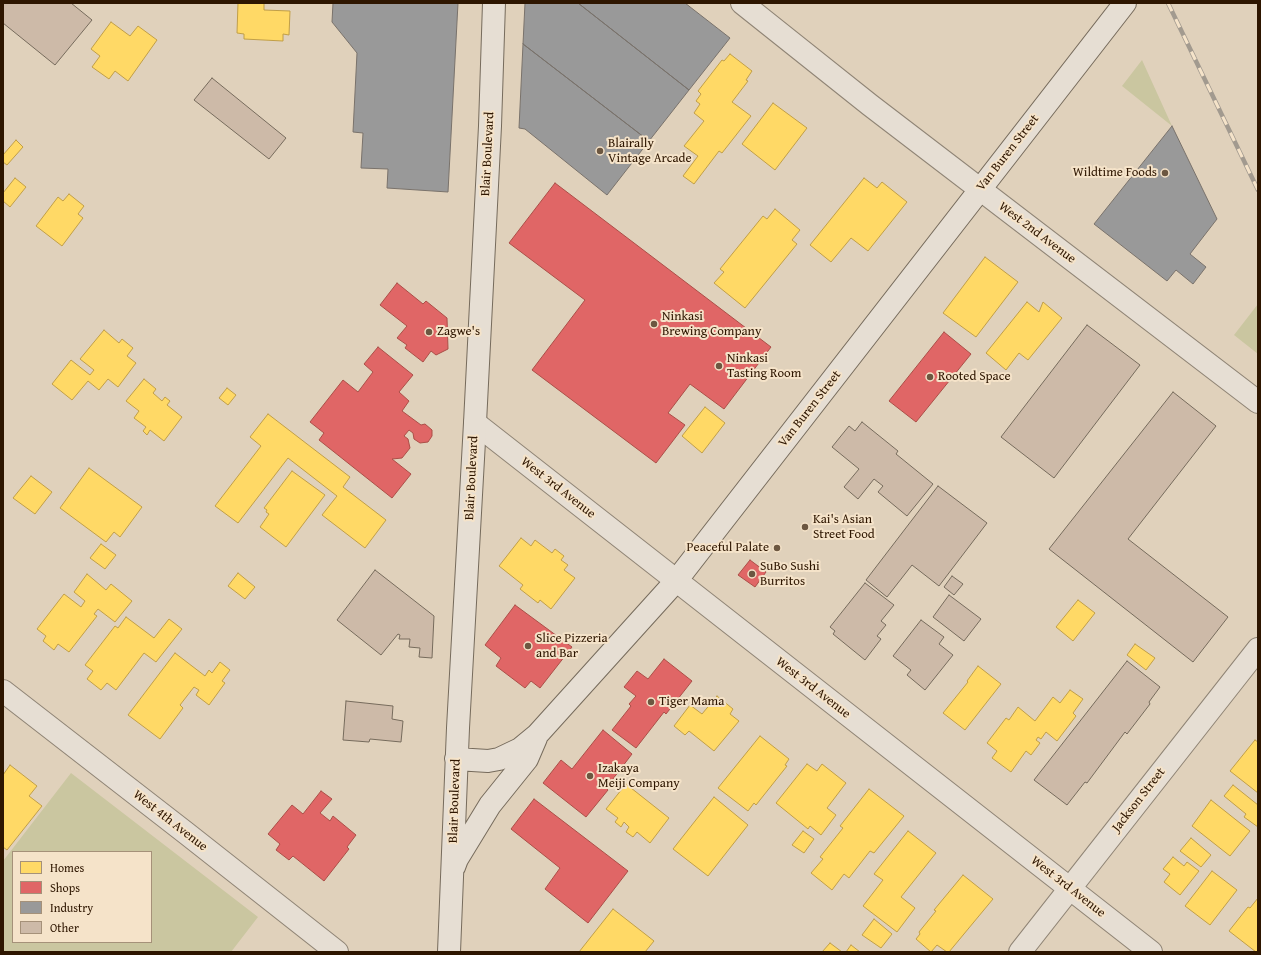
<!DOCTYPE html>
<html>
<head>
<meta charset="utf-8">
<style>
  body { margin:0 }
  #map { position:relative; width:1261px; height:955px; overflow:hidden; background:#e0d1bb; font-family:"Gentium Book Plus",serif }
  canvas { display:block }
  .frame { position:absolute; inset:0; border:4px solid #2e1600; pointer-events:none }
  .legend { position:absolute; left:12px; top:851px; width:140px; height:92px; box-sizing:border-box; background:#f5e3c9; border:1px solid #a59179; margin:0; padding:5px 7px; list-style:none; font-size:12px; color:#2e1600 }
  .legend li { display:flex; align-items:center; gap:8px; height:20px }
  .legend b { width:20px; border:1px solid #a59179 }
</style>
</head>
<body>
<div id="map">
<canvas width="1261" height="955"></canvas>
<div class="frame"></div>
<ul class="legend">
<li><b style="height:11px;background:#ffd966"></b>Homes</li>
<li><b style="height:11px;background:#e06666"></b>Shops</li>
<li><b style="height:11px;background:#999"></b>Industry</li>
<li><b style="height:11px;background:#cdbaa8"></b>Other</li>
</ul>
</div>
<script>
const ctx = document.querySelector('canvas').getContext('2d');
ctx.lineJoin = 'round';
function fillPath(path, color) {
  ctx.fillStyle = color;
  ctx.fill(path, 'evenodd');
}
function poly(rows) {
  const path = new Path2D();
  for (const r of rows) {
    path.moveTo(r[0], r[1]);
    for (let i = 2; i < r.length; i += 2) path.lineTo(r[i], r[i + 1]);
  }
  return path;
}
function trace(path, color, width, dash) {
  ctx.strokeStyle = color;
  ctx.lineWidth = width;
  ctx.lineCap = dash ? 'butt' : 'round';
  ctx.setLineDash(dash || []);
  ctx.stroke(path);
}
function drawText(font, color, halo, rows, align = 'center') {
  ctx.font = font + ' "Gentium Book Plus",serif';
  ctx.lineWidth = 4;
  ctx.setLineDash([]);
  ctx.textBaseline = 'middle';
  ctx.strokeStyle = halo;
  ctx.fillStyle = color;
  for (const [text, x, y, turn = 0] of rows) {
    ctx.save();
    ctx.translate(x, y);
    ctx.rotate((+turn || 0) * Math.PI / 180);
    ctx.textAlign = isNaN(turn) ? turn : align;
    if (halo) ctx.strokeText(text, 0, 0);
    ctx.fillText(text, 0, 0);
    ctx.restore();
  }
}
const green = poly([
  [1142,60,1172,126,1122,86],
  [1258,304,1258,354,1234,335],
  [71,773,258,917,231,952,3,952,3,861],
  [13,852,151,852,151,942,13,942]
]);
const homes = poly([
  [238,3,264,3,264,10,290,11,289,35,283,34,283,41,244,39,244,34,237,33,238,3],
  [111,22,130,36,138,26,157,40,128,81,115,71,109,79,92,67,100,56,91,49,111,22],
  [730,54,752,71,746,80,748,81,732,102,751,116,722,153,719,151,694,184,683,176,698,156,684,146,704,121,694,113,700,104,696,101,701,94,698,91,722,60,724,61,730,54],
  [773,103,807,128,775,170,742,144,773,103],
  [16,140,23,147,7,165,3,162,3,155,16,140],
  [15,178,26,187,10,207,3,201,3,193,15,178],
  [864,178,877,188,882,182,907,202,868,251,851,238,831,262,810,245,864,178],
  [69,194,84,206,78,214,83,218,62,246,36,226,58,197,63,201,69,194],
  [775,209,800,230,792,240,797,244,745,308,714,283,724,272,720,269,763,216,767,219,775,209],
  [985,257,1018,282,976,337,943,313,985,257],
  [1027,302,1039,312,1043,302,1062,318,1028,360,1019,353,1006,370,986,353,1027,302],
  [104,330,119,343,122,339,133,348,127,356,136,363,118,387,108,379,99,390,88,381,72,400,52,384,71,360,90,375,94,370,80,359,104,330],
  [144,379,156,389,153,393,162,401,165,397,170,401,167,405,182,417,164,441,150,430,147,435,143,431,146,427,134,418,139,411,126,401,144,379],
  [227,388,236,395,228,405,219,398,227,388],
  [705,407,725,423,702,453,682,436,705,407],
  [268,414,350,477,343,487,386,520,365,548,322,515,337,496,288,458,238,523,215,506,261,446,250,437,268,414],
  [89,468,142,507,120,537,114,532,106,542,60,508,89,468],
  [292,471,325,495,286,547,260,527,269,514,266,512,267,510,264,508,292,471],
  [31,476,52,492,35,514,13,498,31,476],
  [521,538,531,546,535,540,552,553,555,549,564,556,561,560,568,565,564,570,575,578,551,609,540,600,538,603,520,589,523,585,499,566,521,538],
  [101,544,116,555,105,569,90,558,101,544],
  [238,573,255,587,245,599,228,586,238,573],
  [87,574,106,590,111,584,132,601,115,622,98,609,94,614,97,616,69,652,58,644,54,650,43,641,46,636,37,629,64,594,81,607,85,601,74,592,87,574],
  [1078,600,1095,613,1073,641,1056,627,1078,600],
  [126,617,154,638,169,619,182,629,156,662,144,653,116,690,107,683,101,690,87,679,93,671,85,665,115,626,118,628,126,617],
  [1135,644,1155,658,1146,670,1127,655,1135,644],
  [175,653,205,676,209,670,212,673,220,662,230,670,222,681,225,683,209,705,196,695,199,690,194,687,180,705,183,708,160,739,128,715,175,653],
  [978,666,1001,684,965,730,943,713,968,682,967,681,978,666],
  [1070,690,1083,699,1073,713,1076,716,1057,741,1046,732,1041,739,1038,737,1036,740,1040,743,1031,755,1026,751,1011,772,992,758,997,751,987,743,1006,718,1009,720,1018,707,1035,721,1053,697,1060,703,1070,690],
  [717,696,733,709,730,714,739,721,714,751,689,731,685,735,674,726,690,705,702,714,717,696],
  [760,736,789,759,785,765,787,766,756,805,754,803,748,811,718,788,760,736],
  [1255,740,1258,742,1258,793,1230,771,1255,740],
  [807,764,817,771,822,764,846,783,827,808,836,815,821,835,810,826,808,829,776,803,807,764],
  [10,765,37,786,29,796,42,806,7,850,3,847,3,775,10,765],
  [626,784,669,818,650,843,637,832,633,837,626,832,629,827,624,822,621,827,615,822,618,818,606,809,626,784],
  [1233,785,1258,805,1258,827,1244,817,1246,814,1224,796,1233,785],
  [869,789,904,816,874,853,870,851,849,878,844,874,832,890,811,873,823,859,820,857,843,828,840,826,869,789],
  [714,797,748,825,708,876,673,849,714,797],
  [1211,800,1250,831,1230,856,1192,826,1211,800],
  [803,831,814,839,804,853,792,845,803,831],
  [908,831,936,853,901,897,915,908,897,932,863,906,883,880,874,874,908,831],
  [1191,838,1211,855,1201,867,1180,851,1191,838],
  [1173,857,1184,866,1187,862,1199,871,1180,895,1164,882,1170,874,1163,869,1173,857],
  [1212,871,1237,890,1210,925,1185,906,1212,871],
  [963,875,993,899,949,952,947,952,937,945,931,952,916,939,920,934,919,932,936,911,934,910,963,875],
  [1258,898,1258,952,1256,952,1229,931,1248,907,1250,908,1258,898],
  [613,909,654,941,645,952,579,952,613,909],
  [874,919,892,934,881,948,862,935,874,919],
  [830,943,842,952,822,952,830,943],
  [851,945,860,952,846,952,851,945]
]);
const shops = poly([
  [555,183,771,347,724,409,690,384,668,413,685,425,656,463,532,370,585,300,509,243,555,183],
  [397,283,423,304,426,301,447,318,448,349,436,355,431,351,423,362,405,348,407,345,397,338,407,326,380,305,397,283],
  [944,332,971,354,916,422,889,401,944,332],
  [378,347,413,375,399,392,409,401,402,411,421,425,425,424,432,430,432,436,428,442,420,443,414,439,413,433,409,430,404,436,408,439,410,448,402,458,392,459,411,474,392,498,319,440,324,433,310,422,343,380,358,392,373,372,364,364,378,347],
  [750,560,766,572,755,587,738,575,750,560],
  [515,605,572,647,540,688,531,681,525,688,496,666,501,658,485,645,515,605],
  [664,659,692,681,666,714,664,712,636,748,612,730,631,706,629,704,636,696,624,687,637,671,648,679,664,659],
  [603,730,632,754,606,788,608,790,586,817,543,783,561,760,572,769,603,730],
  [321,791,332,799,320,813,330,821,333,816,356,835,347,847,349,849,324,881,293,856,289,860,276,850,280,844,268,834,292,805,303,814,321,791],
  [534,799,628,871,588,923,545,889,560,868,511,829,534,799]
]);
const industry = poly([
  [333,3,458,3,448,192,387,188,388,169,361,168,363,133,353,132,357,53,332,22,333,3],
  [525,3,578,3,689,90,649,141,523,44,525,3],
  [578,3,685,3,730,38,689,90,578,3],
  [523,44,649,141,607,195,525,129,519,128,523,44],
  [1172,126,1217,219,1190,254,1206,267,1193,284,1176,270,1167,281,1094,224,1172,126]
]);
const building = poly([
  [3,3,71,3,92,20,55,65,3,23,3,3],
  [212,78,286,138,269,159,194,100,212,78],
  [1087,325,1140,365,1054,478,1001,437,1087,325],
  [1173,392,1216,426,1128,539,1228,617,1193,662,1049,549,1173,392],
  [862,422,898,451,896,454,933,484,907,516,878,492,883,486,874,479,858,499,844,487,859,469,832,447,849,426,855,431,862,422],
  [938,486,987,523,939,586,912,565,887,597,866,580,938,486],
  [375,570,434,616,432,658,419,657,420,648,409,647,410,639,399,639,400,635,398,634,381,655,337,620,375,570],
  [952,576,963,584,954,595,944,587,952,576],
  [865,583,894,605,881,621,886,625,877,636,881,639,865,660,833,634,835,631,830,627,865,583],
  [949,595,981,619,964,641,933,617,949,595],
  [921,620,944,637,939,644,953,655,925,690,907,675,911,670,893,656,921,620],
  [1127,661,1160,687,1149,702,1150,704,1127,734,1125,732,1087,783,1085,782,1067,805,1034,780,1127,661],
  [346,701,393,706,392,719,403,721,401,742,370,739,369,742,343,740,346,701]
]);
const street = poly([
  [742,3,870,105,1258,402],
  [475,423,1151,952],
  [3,691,186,833,337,952],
  [1020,952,1258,649]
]);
const secondary = poly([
  [456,759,488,761,499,759,520,749,537,735,676,581,1125,3],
  [454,867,457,859,490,805,527,759,536,738],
  [449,952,458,728,475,423,490,126,494,3]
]);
const rail = poly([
  [1168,3,1258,190]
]);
const markers = [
  [600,151,4,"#6c5741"],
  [1165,173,4,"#6c5741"],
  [654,324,4,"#6c5741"],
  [429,332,4,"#6c5741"],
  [719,366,4,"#6c5741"],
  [930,377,4,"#6c5741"],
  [805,527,4,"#6c5741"],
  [777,548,4,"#6c5741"],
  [752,574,4,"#6c5741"],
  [528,646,4,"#6c5741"],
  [651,702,4,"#6c5741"],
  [590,776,4,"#6c5741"]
];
const poiNames = [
  ["Blairally",608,144],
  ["Vintage Arcade",608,159],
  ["Wildtime Foods",1157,173,"right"],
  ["Ninkasi",662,317],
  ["Brewing Company",662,332],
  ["Zagwe's",437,332],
  ["Ninkasi",727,359],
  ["Tasting Room",727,374],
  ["Rooted Space",938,377],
  ["Kai's Asian",813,520],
  ["Street Food",813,535],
  ["Peaceful Palate",769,548,"right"],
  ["SuBo Sushi",760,567],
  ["Burritos",760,582],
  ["Slice Pizzeria",536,639],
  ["and Bar",536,654],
  ["Tiger Mama",659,702],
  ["Izakaya",598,769],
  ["Meiji Company",598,784]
];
const streetNames = [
  ["Van Buren Street",1008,153,-52],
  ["Blair Boulevard",488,154,-87],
  ["West 2nd Avenue",1037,233,37],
  ["Van Buren Street",810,409,-52],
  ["Blair Boulevard",472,478,-87],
  ["West 3rd Avenue",558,488,38],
  ["West 3rd Avenue",813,688,38],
  ["Jackson Street",1139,800,-52],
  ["Blair Boulevard",455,801,-88],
  ["West 4th Avenue",170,821,38],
  ["West 3rd Avenue",1068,887,38]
];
fillPath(green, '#cac6a0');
fillPath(homes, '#ffd966');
trace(homes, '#c09e47', 1);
fillPath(shops, '#e06666');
trace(shops, '#ab4e47', 1);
fillPath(industry, '#999');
trace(industry, '#79726b', 1);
fillPath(building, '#cdbaa8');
trace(building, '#766b5c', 1);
trace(street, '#8f8475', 24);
trace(secondary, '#766b5c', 24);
trace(street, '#e6ded3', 22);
trace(secondary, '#e6ded3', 22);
trace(rail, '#a29a8f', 4.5);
trace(rail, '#f5e3c9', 3, [9]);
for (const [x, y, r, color] of markers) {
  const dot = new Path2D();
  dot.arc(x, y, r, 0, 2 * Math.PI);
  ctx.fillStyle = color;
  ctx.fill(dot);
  trace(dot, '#f5e3c9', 1.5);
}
drawText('13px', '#2e1600', '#f5e3c9', poiNames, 'left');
drawText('13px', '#2e1600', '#f5e3c9', streetNames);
</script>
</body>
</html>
